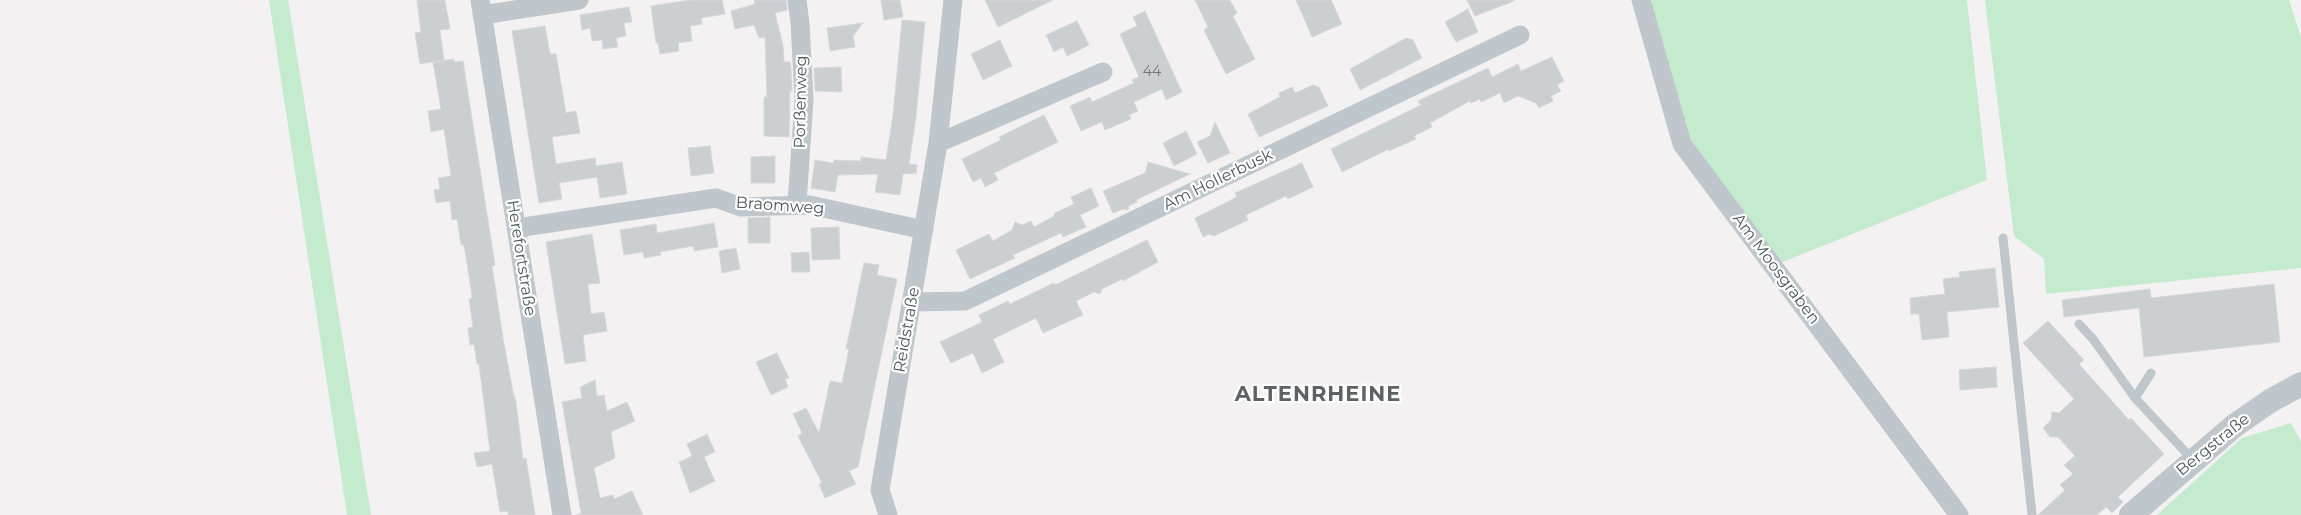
<!DOCTYPE html>
<html>
<head>
<meta charset="utf-8">
<style>
  body { margin:0 }
  canvas { display:block; background:#f3f1f2 }
</style>
</head>
<body>
<canvas width="2301" height="515"></canvas>
<script>
const ctx = document.querySelector('canvas').getContext('2d');
ctx.lineJoin = 'round';
function fillPath(path, color) {
  ctx.fillStyle = color;
  ctx.fill(path, 'evenodd');
}
function poly(rows) {
  const path = new Path2D();
  for (const r of rows) {
    path.moveTo(r[0], r[1]);
    for (let i = 2; i < r.length; i += 2) path.lineTo(r[i], r[i + 1]);
  }
  return path;
}
function trace(path, color, width, dash) {
  ctx.strokeStyle = color;
  ctx.lineWidth = width;
  ctx.lineCap = dash ? 'butt' : 'round';
  ctx.setLineDash(dash || []);
  ctx.stroke(path);
}
function drawText(font, color, halo, rows, align = 'center') {
  ctx.font = font + ' Montserrat,sans-serif';
  ctx.lineWidth = 4.5;
  ctx.setLineDash([]);
  ctx.textBaseline = 'middle';
  ctx.strokeStyle = halo;
  ctx.fillStyle = color;
  for (const [text, x, y, turn = 0] of rows) {
    ctx.save();
    ctx.translate(x, y);
    ctx.rotate((+turn || 0) * Math.PI / 180);
    ctx.textAlign = isNaN(turn) ? turn : align;
    if (halo) ctx.strokeText(text, 0, 0);
    ctx.fillText(text, 0, 0);
    ctx.restore();
  }
}
const green = poly([
  [269,0,288,0,371,515,347,515],
  [1633,0,1967,0,1987,180,1765,269,1675,148],
  [1985,0,2289,0,2301,37,2301,268,2046,294,2044,259,2014,236],
  [2291,423,2301,442,2301,515,2157,515,2242,438]
]);
const building = poly([
  [417,0,445,0,450,29,440,30,444,60,420,64,415,33,421,32,417,0],
  [690,0,722,0,725,14,701,18,702,24,690,26,692,41,678,43,679,51,660,54,658,43,656,43,651,6,690,0],
  [754,0,786,0,787,10,775,13,783,45,784,62,790,62,791,69,792,91,790,91,789,137,764,136,764,97,767,97,765,37,759,38,754,25,735,29,731,11,755,4,754,0],
  [881,0,900,0,903,17,884,20,881,0],
  [985,0,1053,0,998,27,985,0],
  [1195,0,1230,0,1237,13,1233,16,1255,59,1226,74,1204,30,1208,27,1195,0],
  [1296,0,1331,0,1342,24,1312,37,1296,0],
  [1467,0,1514,0,1514,1,1475,16,1467,0],
  [629,7,632,22,624,23,626,36,616,38,618,47,603,49,602,40,592,41,590,28,582,30,580,15,629,7],
  [1468,9,1478,32,1456,42,1445,22,1468,9],
  [1145,11,1182,92,1166,100,1162,89,1134,102,1138,111,1129,115,1131,119,1105,130,1102,122,1081,131,1070,106,1090,97,1092,102,1134,83,1132,80,1139,77,1120,34,1137,26,1133,17,1145,11],
  [902,20,925,22,916,117,909,164,917,165,916,173,903,174,900,195,875,192,878,174,838,175,835,192,811,188,815,160,833,163,834,160,861,161,861,157,886,160,893,115,902,20],
  [1077,21,1089,45,1067,56,1063,47,1054,52,1046,35,1077,21],
  [863,23,853,36,855,47,830,51,827,28,863,23],
  [545,26,550,54,556,54,566,113,576,111,580,133,552,137,556,164,595,158,596,166,622,162,627,194,600,198,597,177,559,183,562,199,539,203,512,31,545,26],
  [1406,38,1413,40,1422,58,1360,90,1350,69,1406,38],
  [1000,40,1012,66,983,80,971,54,1000,40],
  [1552,57,1564,81,1557,85,1561,91,1551,96,1553,101,1539,108,1536,103,1518,96,1504,103,1500,93,1481,102,1480,99,1471,103,1470,101,1430,123,1432,127,1414,136,1416,139,1389,151,1389,149,1342,172,1331,149,1421,105,1418,101,1488,68,1492,77,1518,64,1521,71,1552,57],
  [454,59,454,62,463,61,495,265,492,266,503,338,513,392,516,402,523,459,526,458,535,515,508,515,508,511,500,512,492,464,477,467,474,453,490,451,479,364,477,364,474,344,470,345,468,328,473,327,469,299,472,298,471,289,464,245,461,245,457,219,452,220,450,201,436,203,434,190,440,189,438,178,451,176,444,129,431,132,428,111,441,109,433,62,454,59],
  [841,67,842,92,815,91,814,68,841,67],
  [1313,85,1319,87,1328,106,1259,137,1248,114,1280,97,1279,93,1292,87,1295,93,1313,85],
  [1044,115,1058,142,994,173,998,180,985,187,981,178,973,182,962,159,1001,140,999,137,1044,115],
  [1215,122,1230,153,1208,163,1197,142,1210,136,1215,122],
  [1186,131,1197,154,1174,166,1163,143,1186,131],
  [710,146,714,173,691,176,688,148,710,146],
  [775,156,775,183,751,183,751,157,775,156],
  [1148,162,1190,174,1136,200,1137,202,1129,206,1128,210,1123,209,1113,213,1103,191,1145,173,1148,162],
  [1302,163,1313,187,1288,199,1286,196,1246,215,1248,220,1214,236,1209,234,1203,237,1195,218,1237,197,1235,193,1302,163],
  [1091,188,1099,206,1080,215,1086,227,1063,237,1061,233,1013,255,1015,258,970,279,956,250,989,234,993,241,1012,230,1015,222,1022,225,1031,221,1034,227,1054,216,1055,213,1074,204,1071,197,1091,188],
  [770,217,770,243,748,243,748,218,770,217],
  [714,223,718,247,694,251,693,246,660,252,661,255,644,258,643,252,624,255,620,230,656,224,657,233,714,223],
  [839,227,840,259,812,260,811,228,839,227],
  [592,234,600,283,588,284,591,314,604,312,607,331,583,335,586,361,565,364,546,242,592,234],
  [1147,240,1158,262,1123,281,1122,279,1102,289,1100,294,1094,292,1076,301,1083,315,1043,333,1036,318,993,339,1004,362,982,373,973,353,951,363,940,342,982,322,979,315,1008,301,1010,304,1054,283,1055,285,1147,240],
  [736,248,740,269,722,273,719,251,736,248],
  [809,252,810,272,792,272,791,253,809,252],
  [864,263,879,265,877,275,897,279,858,467,849,471,856,484,825,498,819,484,822,483,798,436,802,433,793,414,806,408,819,433,830,381,842,383,849,349,846,349,864,263],
  [1995,268,1999,307,1947,312,1949,337,1922,340,1919,314,1911,314,1910,298,1945,294,1943,279,1960,277,1959,272,1995,268],
  [2274,284,2280,342,2144,357,2139,308,2064,317,2062,300,2150,289,2151,298,2274,284],
  [2048,321,2084,360,2079,364,2129,420,2131,418,2164,454,2118,497,2123,502,2112,513,2106,507,2097,515,2038,515,2065,490,2060,485,2073,474,2064,465,2075,456,2058,437,2050,437,2043,428,2051,420,2052,412,2059,413,2074,399,2023,343,2048,321],
  [777,353,789,378,785,379,788,387,771,395,756,362,777,353],
  [1996,367,1997,387,1960,390,1959,370,1996,367],
  [595,380,597,396,604,395,607,411,627,402,635,421,611,432,615,458,594,468,600,498,613,495,614,499,632,491,643,515,576,515,581,513,562,402,582,398,580,387,595,380],
  [707,434,715,452,704,457,715,481,690,493,679,462,692,456,687,444,707,434]
]);
const service = poly([
  [2003,238,2032,515],
  [2079,324,2093,339,2135,398],
  [2151,373,2135,398,2193,460]
]);
const minor = poly([
  [480,0,562,515],
  [797,0,800,23,804,99,797,204],
  [1641,0,1682,144,1959,515],
  [482,15,579,0],
  [938,143,1103,72],
  [517,228,716,198,741,207,810,205,924,230],
  [912,302,965,301,1520,35],
  [888,515,880,490,938,143,953,0]
]);
const tertiary = poly([
  [2131,515,2234,426,2270,401,2301,384]
]);
const numberNames = [
  ["44",1152,72]
];
const streetNames = [
  ["Porßenweg",801,102,-89],
  ["Am Hollerbusk",1218,180,-26],
  ["Braomweg",780,206,4],
  ["Herefortstraße",521,258,81],
  ["Am Moosgraben",1776,269,53],
  ["Reidstraße",907,330,-80],
  ["Bergstraße",2213,445,-39]
];
const districtNames = [
  ["ALTENRHEINE",1318,395]
];
fillPath(green, '#c5ebcf');
fillPath(building, '#cccfd2');
trace(building, '#d6d8dc', 1);
trace(service, '#bfc7cc', 9);
trace(minor, '#bfc7cc', 19);
trace(tertiary, '#bfc7cc', 24);
drawText('14px', '#6b757a', null, numberNames);
drawText('16px', '#4b575d', '#fff', streetNames);
ctx.letterSpacing = '1px';
drawText('bold 21px', '#5e6265', '#fff', districtNames);
ctx.letterSpacing = '0px';
</script>
</body>
</html>
